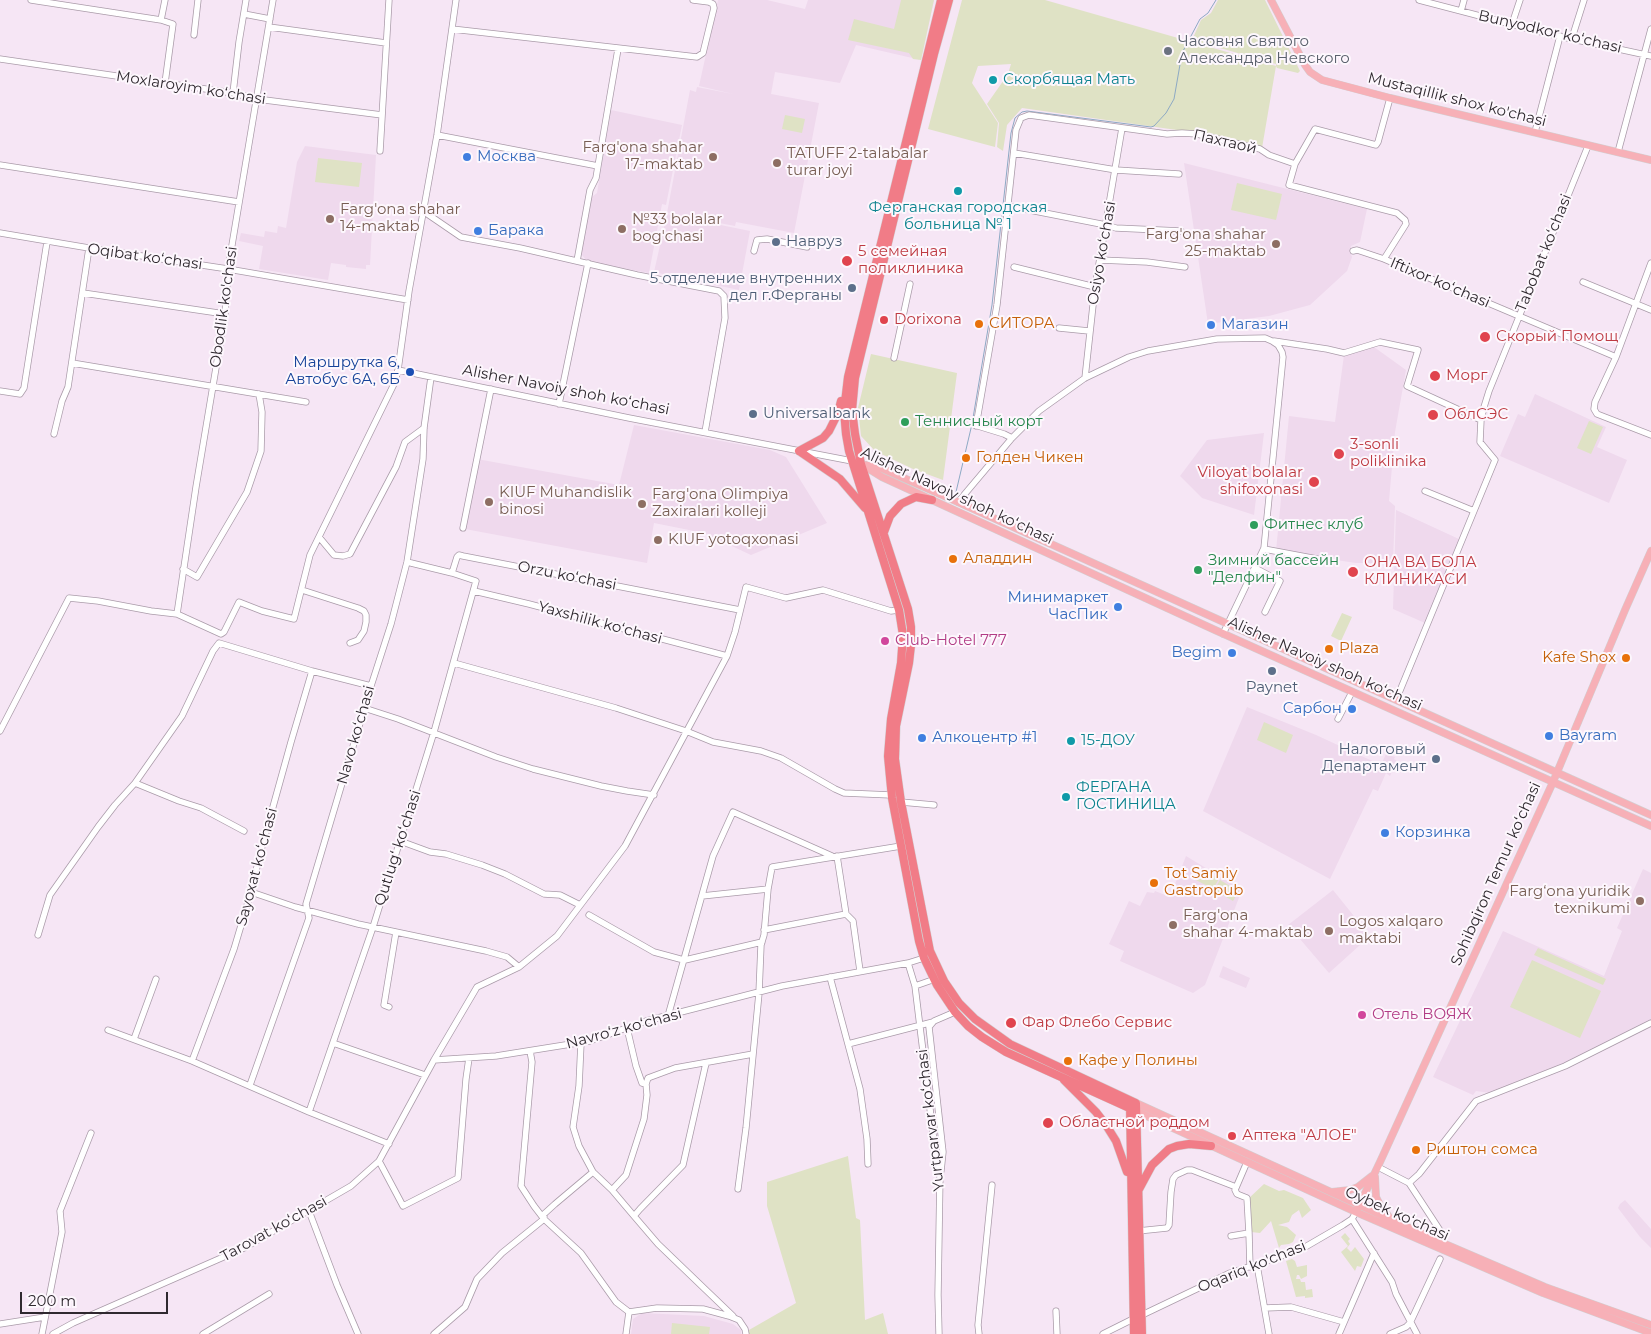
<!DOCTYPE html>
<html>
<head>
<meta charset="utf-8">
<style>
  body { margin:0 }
  #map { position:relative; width:1651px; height:1334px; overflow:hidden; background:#f6e6f5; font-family:Montserrat,sans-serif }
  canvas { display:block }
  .scale { position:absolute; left:20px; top:1292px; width:148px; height:22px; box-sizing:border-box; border:2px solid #2f292f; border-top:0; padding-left:6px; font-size:15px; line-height:18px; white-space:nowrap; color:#2f292f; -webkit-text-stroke:4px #fdf7fd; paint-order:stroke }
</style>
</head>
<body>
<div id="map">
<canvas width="1651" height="1334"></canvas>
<div class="scale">200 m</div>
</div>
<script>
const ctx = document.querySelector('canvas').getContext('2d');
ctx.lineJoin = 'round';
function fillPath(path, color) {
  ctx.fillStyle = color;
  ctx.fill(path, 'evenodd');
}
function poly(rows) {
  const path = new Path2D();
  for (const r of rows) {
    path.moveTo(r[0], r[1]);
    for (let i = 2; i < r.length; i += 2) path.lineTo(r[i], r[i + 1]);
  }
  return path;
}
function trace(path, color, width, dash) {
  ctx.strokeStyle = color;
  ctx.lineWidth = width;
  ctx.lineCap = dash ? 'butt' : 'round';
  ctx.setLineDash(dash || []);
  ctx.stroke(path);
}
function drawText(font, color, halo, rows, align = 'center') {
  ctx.font = font + ' Montserrat,sans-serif';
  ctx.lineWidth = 4;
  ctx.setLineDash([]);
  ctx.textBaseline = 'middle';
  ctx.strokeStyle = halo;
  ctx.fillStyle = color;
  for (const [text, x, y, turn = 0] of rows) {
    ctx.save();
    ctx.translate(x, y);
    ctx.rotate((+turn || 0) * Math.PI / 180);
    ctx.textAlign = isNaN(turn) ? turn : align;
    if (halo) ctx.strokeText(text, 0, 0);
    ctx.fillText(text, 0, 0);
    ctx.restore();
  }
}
const built = poly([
  [718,0,767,0,805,9,808,0,934,0,921,60,856,45,840,83,775,72,771,94,819,103,794,233,736,222,735,226,667,213,690,90,696,92,697,87,733,94,699,86],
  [611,110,682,125,666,205,662,204,649,273,588,262,581,254,592,197,597,193],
  [305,146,376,155,370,265,366,265,366,269,346,267,346,265,331,263,328,280,259,269,263,246,239,241,241,233,264,237,265,231,277,233,278,226,286,228,297,162],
  [1184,163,1367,209,1360,242,1351,246,1350,252,1352,257,1347,271,1310,305,1269,316,1208,324],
  [667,214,750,231,739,290,654,272],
  [1374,347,1406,370,1395,432,1389,501,1395,506,1393,563,1356,563,1276,551,1289,416,1335,422,1344,355],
  [1535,394,1606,427,1597,447,1627,460,1609,503,1500,456,1518,414,1525,417],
  [634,425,770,450,786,457,827,523,751,555,704,533,654,523,647,563,465,529,477,459,619,485],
  [1264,433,1254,515,1202,498,1180,476,1207,440],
  [1396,510,1461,540,1425,623,1393,609],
  [1247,707,1316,735,1381,765,1386,754,1395,757,1394,759,1397,761,1390,776,1386,773,1378,791,1373,789,1330,879,1203,811],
  [1186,856,1242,890,1205,985,1193,993,1120,961,1124,951,1109,944,1129,901,1140,906,1147,892,1154,893,1155,891,1170,897],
  [1643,869,1651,873,1651,1019,1572,1060,1490,1093,1476,1091,1473,1095,1433,1077,1503,931,1604,976,1622,931,1617,928],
  [1333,890,1370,936,1329,973,1288,925],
  [1223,966,1250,978,1246,988,1219,977],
  [1625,1200,1651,1229,1651,1248,1640,1237,1618,1208,1620,1204],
  [642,1313,704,1316,733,1324,741,1330,741,1334,631,1334,633,1319]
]);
const green = poly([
  [901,0,934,0,921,60,913,59,909,53,848,40,854,19,894,29],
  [962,0,1045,0,1276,66,1276,64,1192,40,1201,20,1211,13,1218,0,1265,0,1300,71,1298,73,1277,68,1276,66,1262,148,1219,136,1022,108,1007,125,1003,151,997,147,999,123,987,104,1008,74,1011,64,978,66,972,83,998,123,995,147,928,129],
  [785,115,805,119,802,133,782,129],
  [318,158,362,163,359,187,315,182],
  [1237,183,1282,194,1276,220,1231,210],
  [871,354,957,373,943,480,913,469,875,451,861,436,858,408],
  [1589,421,1603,427,1591,454,1577,448],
  [1342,613,1352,617,1341,641,1331,636],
  [1264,722,1293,735,1286,753,1257,740],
  [1199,868,1219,879,1213,889,1194,879],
  [1220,880,1239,891,1233,901,1214,890],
  [1538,948,1606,979,1603,985,1534,955],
  [1532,960,1601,991,1580,1038,1510,1007],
  [848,1156,856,1218,860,1220,865,1320,883,1313,888,1334,749,1334,749,1330,796,1303,767,1206,767,1182],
  [1264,1184,1279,1191,1284,1190,1303,1198,1311,1210,1302,1218,1299,1210,1292,1215,1289,1222,1278,1225,1287,1227,1296,1235,1293,1242,1289,1244,1281,1245,1279,1248,1271,1221,1260,1233,1251,1232,1248,1199],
  [1345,1233,1350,1239,1348,1241,1350,1244,1347,1248,1351,1252,1355,1247,1364,1259,1361,1267,1357,1266,1355,1271,1341,1252,1348,1246,1341,1237],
  [1292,1259,1295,1261,1297,1267,1307,1265,1307,1276,1301,1279,1299,1275,1297,1275,1296,1279,1300,1279,1301,1282,1305,1282,1306,1290,1312,1289,1313,1297,1305,1298,1305,1296,1296,1297,1286,1261],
  [672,1323,710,1327,709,1334,671,1334]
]);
const stream = poly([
  [956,492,972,424,992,305,1011,133,1015,118,1022,112,1027,111,1151,127,1154,126,1166,113,1174,99,1182,53,1200,19,1208,13,1216,0]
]);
const minor = poly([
  [31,0,161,20,173,24,165,83],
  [1419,0,1549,34,1651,56],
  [1461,11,1464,0],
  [244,14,270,19],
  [161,20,165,0],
  [1512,24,1520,0],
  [269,27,386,43],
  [452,29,697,57,703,53,714,8,713,4,709,2,693,0],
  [194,35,198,0],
  [1572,38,1584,0],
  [0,59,233,93,257,99,382,115],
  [233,93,239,42,246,0],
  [1390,98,1378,142,1376,145,1315,129,1295,164,1289,185,1397,213,1405,220,1406,224,1384,259,1616,357],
  [1535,132,1560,36],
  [437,135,598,166],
  [380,151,389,0],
  [1618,152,1651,29],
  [1014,153,1116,170,1179,174],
  [0,165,239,202],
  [1009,206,1106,225,1116,228,1181,231],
  [423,211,461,237,520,248,637,275,719,291,724,296,725,318,705,432],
  [0,233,89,248,228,269,408,300],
  [754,251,757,240,767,239,807,247],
  [1353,251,1357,250,1384,259],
  [1100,260,1147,262,1185,267],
  [577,261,590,190,596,178,598,166,618,49],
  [1651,263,1616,357,1595,402,1594,409,1597,414,1651,435],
  [1014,267,1095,287],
  [1583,282,1651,310],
  [83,293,225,314],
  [1059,328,1089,331],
  [1274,341,1327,349,1344,353,1380,342,1418,350,1407,386,1481,420],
  [894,358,910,284],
  [72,363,306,402],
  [398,370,629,418,852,461],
  [1085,378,1095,287,1122,128],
  [0,391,20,394,24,388,47,242],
  [559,404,588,263],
  [976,426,997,305,1016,130,1021,118,1029,115,1167,134,1182,133,1197,134,1260,149,1269,155,1295,164],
  [978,426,1004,434,1012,438],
  [54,434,62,401,68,387,89,248],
  [1425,491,1474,511],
  [958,502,1012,438,1039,411,1085,378,1129,357,1148,351,1217,339,1265,338,1272,341,1278,345,1282,352,1283,357,1264,548,1223,634],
  [463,528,491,389],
  [319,537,334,555,343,556,350,554,396,467,405,442,424,428],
  [1264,549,1328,561],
  [407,562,452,573,457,557,459,555,463,556,740,610],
  [1255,568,1280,581,1265,612],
  [183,569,197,577,247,492,261,451,262,412,259,394],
  [302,590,358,608,364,611,366,615,366,622,364,631,358,640,350,643],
  [474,591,529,604,727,656],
  [177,614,196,487,225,314,228,269,273,0],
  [454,663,616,708,686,731,713,742,761,751,781,758,835,789,844,793,891,795],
  [1399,693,1495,460,1480,442,1481,420,1484,407,1489,391,1588,146],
  [364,708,398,719,496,757,533,769,601,786,627,791,654,795],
  [1338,719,1352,692],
  [0,731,69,598,98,601,151,611,177,614,221,634,224,632,239,602,262,611,294,619,310,555,394,384,398,370,409,291,437,135,456,0],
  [135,783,182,716,213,651,219,643,312,671,371,686],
  [901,802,934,805],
  [400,841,430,852,446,854,482,865,505,874,544,894,560,895,580,905],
  [837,856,846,914,853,921,860,971],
  [251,892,295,907,358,924,486,951,507,957,519,967],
  [702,896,768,889],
  [589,915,654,952,680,959,685,960,762,942],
  [764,930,846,914],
  [38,935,50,895,98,827,115,805,135,783,179,801,201,808,244,831],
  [908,963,915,986,936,1158,940,1175,938,1295,939,1334],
  [830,977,860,1089,867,1139,868,1164],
  [915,986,935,979],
  [389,1007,384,1005,396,932],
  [668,1016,713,856,733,812,832,856],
  [627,1028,636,1066,642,1083,646,1084],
  [108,1030,192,1061,309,1112,389,1144],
  [134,1039,156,979],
  [333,1043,425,1075],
  [581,1043,579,1086,573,1127,579,1146,593,1172],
  [848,1044,933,1022],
  [530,1051,532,1062,521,1186,534,1206,544,1219,581,1253,616,1302,629,1312,657,1308,703,1309,729,1316,739,1320,745,1329,746,1334],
  [434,1060,477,987,519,967,557,936,625,846,727,656,735,632,746,587,786,598,823,590,891,611,899,610],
  [192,1061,234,949,251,892,261,850,291,742,312,671],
  [250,1085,309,918,306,904,371,686,391,624,407,562,423,459,424,428,431,377],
  [309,1112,373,927,434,732,476,581,452,573],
  [379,1161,403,1206,458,1178,466,1079,469,1058],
  [1247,1162,1235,1190,1237,1194,1247,1198,1249,1233],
  [1378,1167,1409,1183,1419,1174,1476,1101,1565,1066,1651,1023],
  [941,1171,943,1152,929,1027,934,1021,955,1012],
  [1409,1183,1441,1232,1438,1241],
  [738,1189,746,1128,759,993,761,945,764,935,768,889,772,867,901,846],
  [612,1190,634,1216,640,1209,683,1165,706,1063],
  [309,1211,337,1285,358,1334],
  [634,1216,658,1244,733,1316],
  [1352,1219,1392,1282,1396,1294,1417,1334],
  [1138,1231,1167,1228,1169,1225,1171,1192,1173,1179,1176,1175,1187,1170,1192,1170,1236,1187],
  [1231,1236,1249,1233,1250,1267],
  [1257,1265,1269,1334],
  [1265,1308,1291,1307,1344,1322],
  [1056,1311,1057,1334],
  [1142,1315,1230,1273,1300,1250,1343,1225,1352,1219,1356,1212],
  [0,1324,45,1317],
  [42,1334,62,1232,60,1211,91,1133],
  [53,1334,73,1323,244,1248,351,1186,379,1161,434,1060,496,1056,590,1041,646,1021,782,986,908,963,924,958],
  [203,1334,269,1294],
  [434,1334,465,1307,477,1279,502,1253,544,1219,544,1214,555,1204,593,1172,612,1190,626,1175,644,1119,647,1095,646,1084,648,1078,675,1068,753,1054],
  [626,1334,629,1312],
  [979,1334,978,1325,992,1185],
  [1103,1334,1133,1319],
  [1339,1334,1374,1253],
  [1390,1334,1406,1327,1410,1323,1440,1259]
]);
const major = poly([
  [1271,0,1305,65,1310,72,1322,80,1390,98,1651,160],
  [852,461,861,464,882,477,1215,630,1651,826],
  [866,465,881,468,958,502,1651,815],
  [1136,1103,1438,1241,1545,1287,1651,1325],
  [1136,1111,1356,1212,1543,1293,1651,1333],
  [1375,1177,1376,1197,1380,1205,1389,1217],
  [1332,1192,1350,1190,1358,1187,1372,1176],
  [1356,1212,1380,1162,1553,782,1625,610,1651,551]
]);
const highway = poly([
  [941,0,848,377,844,411,846,434,849,451,899,610,903,635,901,663,891,719,888,756,892,798,919,941,924,958,937,985,955,1012,968,1026,982,1037,1006,1052,1136,1111],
  [949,0,934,54,855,378,852,410,855,434,861,464,908,609,911,627,911,645,909,663,896,726,895,759,901,802,930,951,944,981,959,1003,975,1019,1010,1044,1136,1103,1142,1334],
  [799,451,840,479,865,508],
  [799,451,823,438,829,431,838,413,841,401],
  [884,532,890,516,901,504,916,497,932,500],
  [1064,1080,1096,1112,1106,1125,1116,1141,1127,1172],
  [1130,1104,1134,1334],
  [1138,1191,1152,1165,1169,1149,1177,1146,1189,1144,1211,1146]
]);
const markers = [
  [1168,51,5,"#6b7280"],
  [993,80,5,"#0f9aa8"],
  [467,157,5,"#3f7fe0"],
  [713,157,5,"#8d6e63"],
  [777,163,5,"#8d6e63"],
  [958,191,5,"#0f9aa8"],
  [330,219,5,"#8d6e63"],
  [622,229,5,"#8d6e63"],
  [478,231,5,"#3f7fe0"],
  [776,242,5,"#5c6f8a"],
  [1276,244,5,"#8d6e63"],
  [847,261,6,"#e0444e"],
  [852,288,5,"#5c6f8a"],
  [884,320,5,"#e0444e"],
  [979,324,5,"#e8710a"],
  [1211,325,5,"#3f7fe0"],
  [1485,337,6,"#e0444e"],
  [410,372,5,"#1a4fb4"],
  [1435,376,6,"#e0444e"],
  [753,414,5,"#5c6f8a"],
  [1433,415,6,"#e0444e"],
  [905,422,5,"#2e9e5b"],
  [1339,454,6,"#e0444e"],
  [966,458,5,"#e8710a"],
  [1314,482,6,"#e0444e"],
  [489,502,5,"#8d6e63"],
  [642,504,5,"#8d6e63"],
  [1254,525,5,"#2e9e5b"],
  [658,540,5,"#8d6e63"],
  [953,559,5,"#e8710a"],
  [1198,570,5,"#2e9e5b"],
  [1353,572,6,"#e0444e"],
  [1118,607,5,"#3f7fe0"],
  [885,641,5,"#d1479c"],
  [1329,649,5,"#e8710a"],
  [1232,653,5,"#3f7fe0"],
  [1626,658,5,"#e8710a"],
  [1272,671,5,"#5c6f8a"],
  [1352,709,5,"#3f7fe0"],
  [1549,736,5,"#3f7fe0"],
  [922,738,5,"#3f7fe0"],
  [1071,741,5,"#0f9aa8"],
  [1436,759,5,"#5c6f8a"],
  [1066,797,5,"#0f9aa8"],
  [1385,833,5,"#3f7fe0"],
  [1154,883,5,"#e8710a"],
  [1640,901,5,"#8d6e63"],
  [1173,925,5,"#8d6e63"],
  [1329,931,5,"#8d6e63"],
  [1362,1015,5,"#d1479c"],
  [1011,1023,6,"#e0444e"],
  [1068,1061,5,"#e8710a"],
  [1048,1123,6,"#e0444e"],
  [1232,1136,5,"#e0444e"],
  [1416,1150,5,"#e8710a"]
];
const streetNames = [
  ["Bunyodkor koʻchasi",1550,32,13],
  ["Moxlaroyim koʻchasi",191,88,9],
  ["Mustaqillik shox ko'chasi",1457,100,14],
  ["Пахтаой",1225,142,13],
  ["Osiyo koʻchasi",1102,253,-80],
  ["Tabobat koʻchasi",1544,253,-68],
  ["Oqibat koʻchasi",145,257,8],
  ["Iftixor koʻchasi",1440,283,23],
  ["Obodlik ko'chasi",224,307,-82],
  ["Alisher Navoiy shoh koʻchasi",566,390,11],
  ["Alisher Navoiy shoh koʻchasi",957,496,25],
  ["Orzu koʻchasi",567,576,11],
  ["Yaxshilik koʻchasi",600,623,15],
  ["Alisher Navoiy shoh koʻchasi",1325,664,24],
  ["Navo koʻchasi",356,735,-74],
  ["Qutlugʻ koʻchasi",398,848,-72],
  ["Sayoxat koʻchasi",257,867,-75],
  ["Sohibqiron Temur koʻchasi",1496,874,-66],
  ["Navroʻz koʻchasi",624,1029,-15],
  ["Yurtparvar koʻchasi",931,1120,-97],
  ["Oybek ko‘chasi",1397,1214,24],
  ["Tarovat koʻchasi",274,1229,-29],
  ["Oqariq ko'chasi",1252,1267,-22]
];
const worshipNames = [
  ["Часовня Святого",1178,42],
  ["Александра Невского",1178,59]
];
const cultureNames = [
  ["Скорбящая Мать",1003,80],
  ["Ферганская городская",958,208,"center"],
  ["больница № 1",958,225,"center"],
  ["15-ДОУ",1081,741],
  ["ФЕРГАНА",1076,788],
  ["ГОСТИНИЦА",1076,805]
];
const educationNames = [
  ["Farg'ona shahar",703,148,"right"],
  ["17-maktab",703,165,"right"],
  ["TATUFF 2-talabalar",787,154],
  ["turar joyi",787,171],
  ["Farg'ona shahar",340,210],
  ["14-maktab",340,227],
  ["№33 bolalar",632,220],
  ["bog'chasi",632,237],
  ["Farg'ona shahar",1266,235,"right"],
  ["25-maktab",1266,252,"right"],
  ["KIUF Muhandislik",499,493],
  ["binosi",499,510],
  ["Farg'ona Olimpiya",652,495],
  ["Zaxiralari kolleji",652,512],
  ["KIUF yotoqxonasi",668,540],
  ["Farg‘ona yuridik",1630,892,"right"],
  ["texnikumi",1630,909,"right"],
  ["Farg'ona",1183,916],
  ["shahar 4-maktab",1183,933],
  ["Logos xalqaro",1339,922],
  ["maktabi",1339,939]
];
const shopNames = [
  ["Москва",477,157],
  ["Барака",488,231],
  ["Магазин",1221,325],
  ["Минимаркет",1108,598,"right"],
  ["ЧасПик",1108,615,"right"],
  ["Begim",1222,653,"right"],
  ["Сарбон",1342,709,"right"],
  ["Bayram",1559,736],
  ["Алкоцентр #1",932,738],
  ["Корзинка",1395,833]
];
const serviceNames = [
  ["Навруз",786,242],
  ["5 отделение внутренних",842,279,"right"],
  ["дел г.Ферганы",842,296,"right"],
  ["Universalbank",763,414],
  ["Paynet",1272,688,"center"],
  ["Налоговый",1426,750,"right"],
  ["Департамент",1426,767,"right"]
];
const healthNames = [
  ["5 семейная",858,252],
  ["поликлиника",858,269],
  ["Dorixona",894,320],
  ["Скорый Помощ",1496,337],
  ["Морг",1446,376],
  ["ОблСЭС",1444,415],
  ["3-sonli",1350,445],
  ["poliklinika",1350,462],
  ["Viloyat bolalar",1303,473,"right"],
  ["shifoxonasi",1303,490,"right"],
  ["ОНА ВА БОЛА",1364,563],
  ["КЛИНИКАСИ",1364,580],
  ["Фар Флебо Сервис",1022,1023],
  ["Областной роддом",1059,1123],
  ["Аптека \"АЛОЕ\"",1242,1136]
];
const foodNames = [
  ["СИТОРА",989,324],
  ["Голден Чикен",976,458],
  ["Аладдин",963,559],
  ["Plaza",1339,649],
  ["Kafe Shox",1616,658,"right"],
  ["Tot Samiy",1164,874],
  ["Gastropub",1164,891],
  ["Кафе у Полины",1078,1061],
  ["Риштон сомса",1426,1150]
];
const transitNames = [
  ["Маршрутка 6,",400,363],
  ["Автобус 6А, 6Б",400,380]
];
const leisureNames = [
  ["Теннисный корт",915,422],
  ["Фитнес клуб",1264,525],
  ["Зимний бассейн",1208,561],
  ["\"Делфин\"",1208,578]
];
const hotelNames = [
  ["Club-Hotel 777",895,641],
  ["Отель ВОЯЖ",1372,1015]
];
fillPath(built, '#efd9ed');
fillPath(green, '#dfe2c5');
trace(stream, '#8da9c4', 1);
trace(minor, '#aa9ba9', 7);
trace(major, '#d1d0d1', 8);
trace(highway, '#d1d0d1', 9);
trace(minor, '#fff', 5.5);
trace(major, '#f7b0b7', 7);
trace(highway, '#f17c87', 8);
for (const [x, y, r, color] of markers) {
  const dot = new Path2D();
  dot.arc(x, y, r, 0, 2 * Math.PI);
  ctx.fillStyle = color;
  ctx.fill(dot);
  trace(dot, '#fdf7fd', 2);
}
drawText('15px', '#2f292f', '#fdf7fd', streetNames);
drawText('15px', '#5b616d', '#fdf7fd', worshipNames, 'left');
drawText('15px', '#0d838f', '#fdf7fd', cultureNames, 'left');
drawText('15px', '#785e54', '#fdf7fd', educationNames, 'left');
drawText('15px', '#366cbe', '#fdf7fd', shopNames, 'left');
drawText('15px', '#4e5e75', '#fdf7fd', serviceNames, 'left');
drawText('15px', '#be3a42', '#fdf7fd', healthNames, 'left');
drawText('15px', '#c56008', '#fdf7fd', foodNames, 'left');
drawText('15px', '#164399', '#fdf7fd', transitNames, 'right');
drawText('15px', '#27864d', '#fdf7fd', leisureNames, 'left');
drawText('15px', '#b23c85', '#fdf7fd', hotelNames, 'left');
</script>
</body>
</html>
